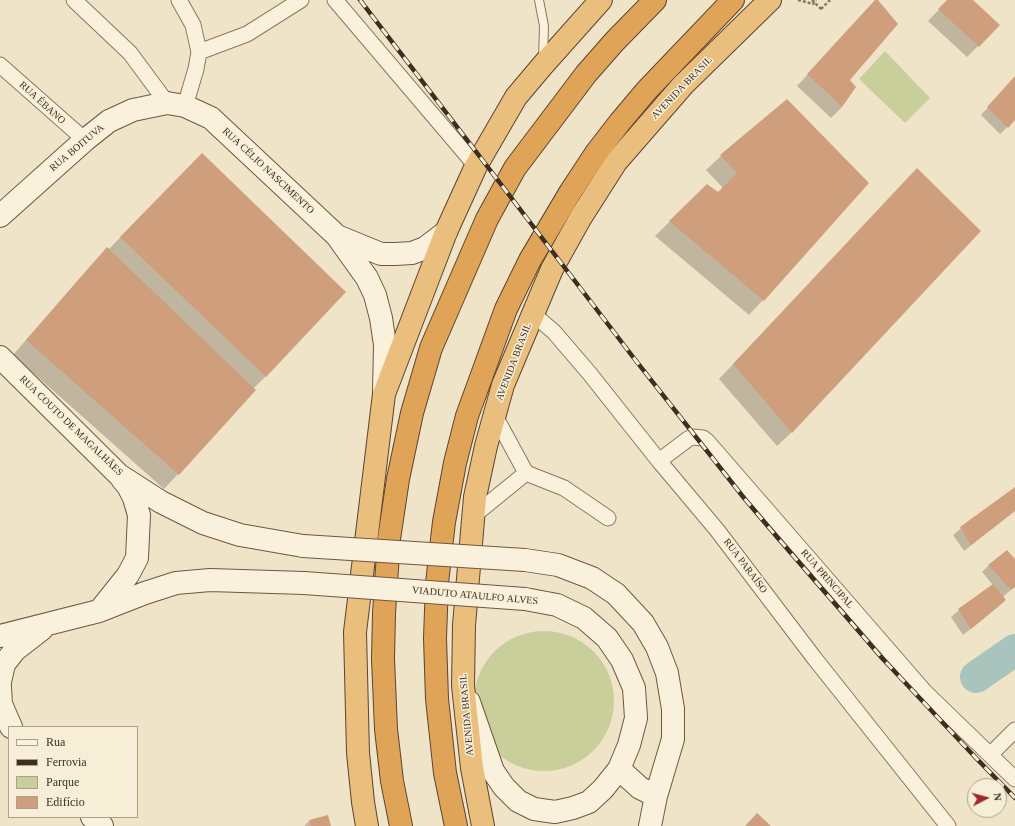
<!DOCTYPE html>
<html>
<head>
<meta charset="utf-8">
<style>
  body { margin:0 }
  #map { position:relative; width:1015px; height:826px; overflow:hidden; background:#f0e4c8; font-family:Georgia,serif }
  canvas { display:block }
  .legend { position:absolute; left:8px; top:726px; width:130px; height:92px; box-sizing:border-box; background:#f7eed8; border:1px solid #ada18e; margin:0; padding:5px 7px; list-style:none; font-size:12px; color:#3d2e20 }
  .legend li { display:flex; align-items:center; gap:8px; height:20px }
  .legend b { width:20px; border:1px solid #ada18e }
  .north { position:absolute; left:967px; top:778px; width:40px; height:40px; box-sizing:border-box; background:#f7eed8; border:1px solid #ada18e; border-radius:50%; rotate:84deg; font-size:11px; font-weight:700; line-height:16px; text-align:center; color:#3d2e20 }
  .north::after { content:''; display:block; margin:auto; width:14px; height:18px; background:#9e2a2b; clip-path:polygon(50% 0,100% 100%,50% 72%,0 100%) }
</style>
</head>
<body>
<div id="map">
<canvas width="1015" height="826"></canvas>
<ul class="legend">
<li><b style="height:5px;background:#faf1dc"></b>Rua</li>
<li><b style="height:5px;background:#3d2e20"></b>Ferrovia</li>
<li><b style="height:11px;background:#c9cf9b"></b>Parque</li>
<li><b style="height:11px;background:#cf9f7d"></b>Edifício</li>
</ul>
<div class="north">N</div>
</div>
<script>
const ctx = document.querySelector('canvas').getContext('2d');
ctx.lineJoin = 'round';
function fillPath(path, color) {
  ctx.fillStyle = color;
  ctx.fill(path, 'evenodd');
}
function poly(rows) {
  const path = new Path2D();
  for (const r of rows) {
    if (r.length === 3) {
      path.moveTo(r[0] + r[2], r[1]);
      path.arc(r[0], r[1], r[2], 0, 2 * Math.PI);
      continue;
    }
    path.moveTo(r[0], r[1]);
    for (let i = 2; i < r.length; i += 2) path.lineTo(r[i], r[i + 1]);
  }
  return path;
}
function trace(path, color, width, dash) {
  ctx.strokeStyle = color;
  ctx.lineWidth = width;
  ctx.lineCap = dash ? 'butt' : 'round';
  ctx.setLineDash(dash || []);
  ctx.stroke(path);
}
function drawText(font, color, halo, rows, align = 'center') {
  ctx.font = font + ' Georgia,serif';
  ctx.lineWidth = 3;
  ctx.setLineDash([]);
  ctx.textBaseline = 'middle';
  ctx.strokeStyle = halo;
  ctx.fillStyle = color;
  for (const [text, x, y, turn = 0] of rows) {
    ctx.save();
    ctx.translate(x, y);
    ctx.rotate((+turn || 0) * Math.PI / 180);
    ctx.textAlign = isNaN(turn) ? turn : align;
    if (halo) ctx.strokeText(text, 0, 0);
    ctx.fillText(text, 0, 0);
    ctx.restore();
  }
}
const green = poly([
  [885,51,930,98,905,123,859,79],
  [544,701,70]
]);
const shadow = poly([
  [877,0,849,80,854,87,842,107,831,118,797,86],
  [948,0,972,0,999,25,967,57,928,21],
  [1015,79,1015,119,1000,134,981,115],
  [787,100,763,300,749,315,655,236,707,185,718,193,723,188,706,170,721,156],
  [202,155,266,376,253,389,178,474,164,489,13,355,93,263,108,250],
  [917,169,792,432,777,446,719,379],
  [1015,490,1015,511,964,551,953,535,961,528],
  [1015,561,1015,586,1003,597,1005,600,998,607,963,635,951,617,959,610,993,585,982,572,989,565],
  [309,821,330,826,304,826]
]);
const river = poly([
  [976,677,1015,650]
]);
const building = poly([
  [875,0,878,0,898,24,850,80,856,87,842,107,807,74],
  [947,0,973,0,1000,25,979,47,938,9],
  [1015,76,1015,120,1008,128,987,107],
  [787,99,869,183,764,301,669,221,707,184,718,192,737,173,720,155],
  [202,153,346,292,266,377,120,237],
  [917,168,981,231,792,433,733,364],
  [107,247,256,390,179,475,26,340],
  [1015,487,1015,511,971,545,960,527],
  [1007,550,1015,559,1015,587,1011,590,988,565],
  [993,584,1006,600,971,629,958,609],
  [757,813,771,826,745,826],
  [328,815,331,826,311,826,309,820]
]);
const path = poly([
  [798,0,813,4,816,0],
  [821,9,830,0]
]);
const service = poly([
  [539,0,544,26,543,59]
]);
const minor = poly([
  [74,0,130,53,167,103],
  [179,0,193,25,199,52,196,69,185,106],
  [335,0,476,166],
  [199,52,247,34,301,0],
  [0,65,85,140],
  [533,314,554,332,590,374,659,461,717,530,815,659,948,826],
  [659,461,688,439,692,437,703,438,707,441,925,692,1015,779],
  [526,473,564,488,608,518],
  [472,517,526,473,494,414],
  [991,754,1015,730]
]);
const secondary = poly([
  [0,216,85,140,109,121,133,110,167,103,185,106,211,118,337,236,367,278,375,295,381,318,385,345,384,391],
  [337,236,381,254,395,254,412,253,425,248,446,232],
  [0,357,119,475,161,502,203,523,240,535,303,546],
  [525,560,558,565,592,578,616,594,643,623,657,647,667,673,673,709,673,739,656,796,650,826],
  [100,610,128,575,137,558,139,515,134,498,128,486,122,479],
  [0,636,99,611,145,593,176,583,210,580,304,583],
  [0,682,4,664,15,650,42,629],
  [0,687,1,704,11,727],
  [469,702,493,771,504,787,518,801,534,809,555,812,573,808,589,802,603,789,619,769,629,745,636,718,634,688,622,660,607,638,584,618,557,605,525,599],
  [619,769,640,788,656,796],
  [92,817,102,826]
]);
const trunk = poly([
  [367,826,363,802,358,753,355,632,384,394,446,232,476,166,516,97,543,65,601,0],
  [483,826,472,768,463,686,464,625,475,497,486,446,503,385,552,269,581,217,616,162,683,85,770,0]
]);
const motorway = poly([
  [401,826,392,781,386,729,383,659,384,613,389,539,398,479,412,413,431,348,487,219,515,168,586,74,615,41,655,0],
  [456,826,445,773,437,699,435,638,437,583,444,522,455,463,467,416,506,309,530,260,571,191,596,153,620,122,647,90,733,0]
]);
const rail = poly([
  [360,0,633,357,744,498,777,537,882,658,976,758,1015,798]
]);
const pathBridge = poly([
  [812,0,821,9]
]);
const secondaryBridge = poly([
  [303,546,525,560],
  [304,583,525,599]
]);
const streetNames = [
  ["AVENIDA BRASIL",682,88,-46],
  ["RUA ÉBANO",42,103,42],
  ["RUA BOITUVA",77,148,-40],
  ["RUA CÉLIO NASCIMENTO",268,171,43],
  ["AVENIDA BRASIL",514,362,-69],
  ["RUA COUTO DE MAGALHÃES",71,426,44],
  ["RUA PARAÍSO",745,566,53],
  ["RUA PRINCIPAL",827,579,49],
  ["VIADUTO ATAULFO ALVES",475,596,5],
  ["AVENIDA BRASIL",467,715,-95]
];
fillPath(green, '#c9cf9b');
fillPath(shadow, '#0003');
trace(river, '#a9c4bc', 32);
fillPath(building, '#cf9f7d');
trace(service, '#8d765c', 10);
trace(minor, '#8d765c', 17);
trace(secondary, '#6f573f', 24);
trace(trunk, '#5b4430', 24);
trace(motorway, '#5b4430', 24);
trace(path, '#8d765c', 2.5, [3, 2]);
trace(service, '#faf1dc', 8);
trace(minor, '#faf1dc', 15);
trace(secondary, '#faf1dc', 22);
trace(trunk, '#eabe7c', 22);
trace(motorway, '#e0a458', 22);
trace(rail, '#3d2e20', 4.5);
trace(rail, '#f7eed8', 3, [9]);
trace(secondaryBridge, '#6f573f', 24, []);
trace(pathBridge, '#8d765c', 2.5, [3, 2]);
trace(secondaryBridge, '#faf1dc', 22);
drawText('10px', '#3d2e20', '#f7eed8', streetNames);
</script>
</body>
</html>
